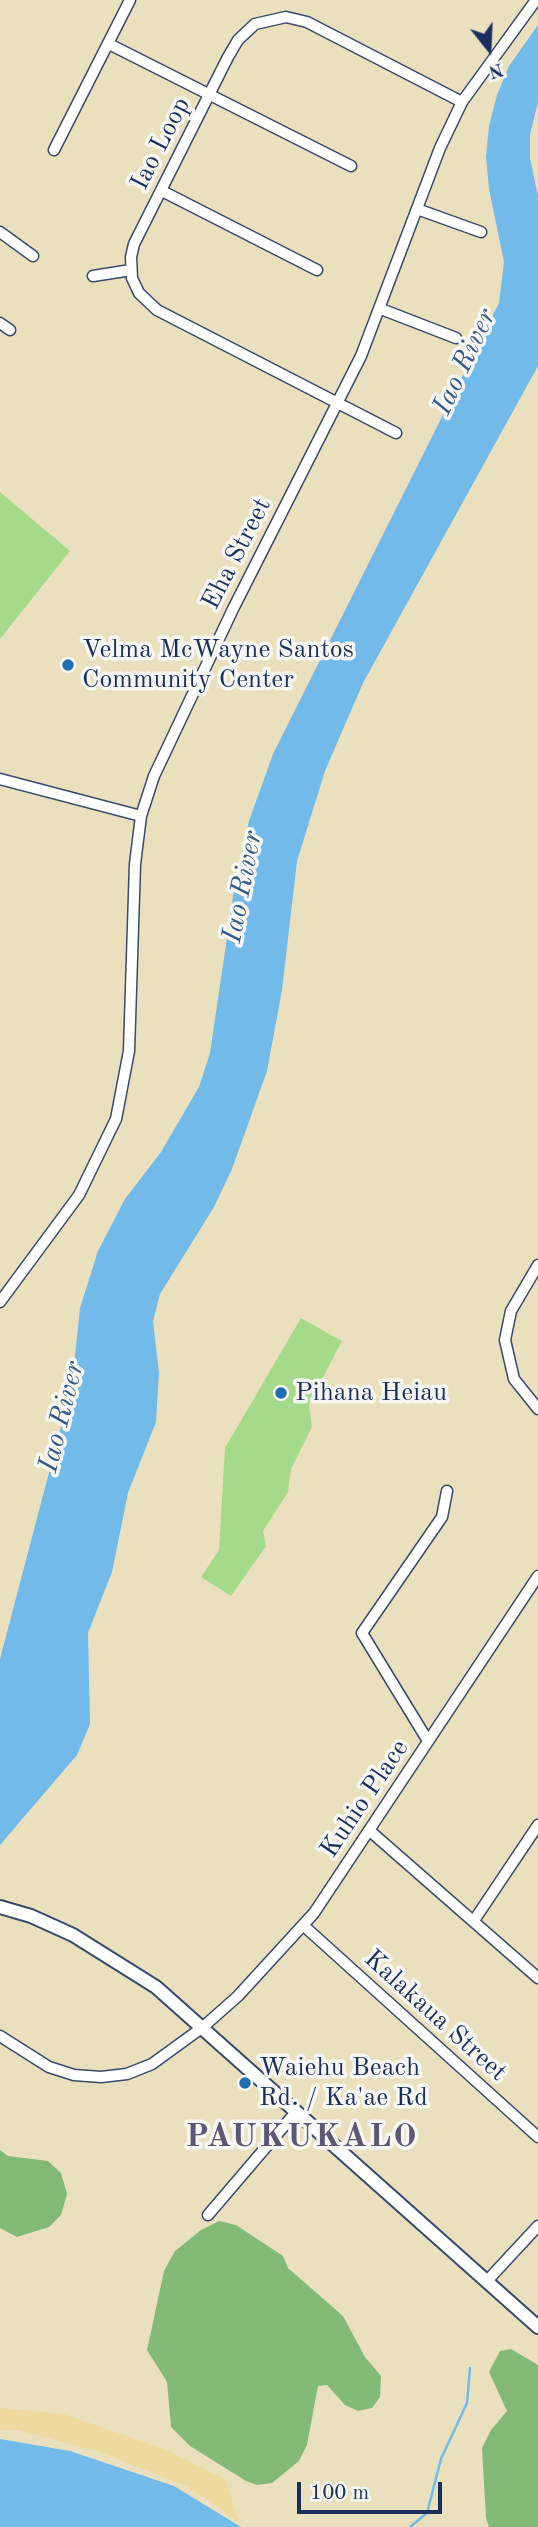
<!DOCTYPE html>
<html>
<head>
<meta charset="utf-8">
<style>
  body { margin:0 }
  #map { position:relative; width:538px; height:2527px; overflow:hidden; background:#eae0be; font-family:"Old Standard TT",serif }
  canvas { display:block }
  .north { position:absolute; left:454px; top:14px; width:70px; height:70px; -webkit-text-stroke:5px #f6f6f2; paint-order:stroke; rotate:162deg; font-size:19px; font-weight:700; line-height:28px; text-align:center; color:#1b2f5e }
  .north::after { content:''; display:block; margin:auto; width:24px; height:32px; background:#1b2f5e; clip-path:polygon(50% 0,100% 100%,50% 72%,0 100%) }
  .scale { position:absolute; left:297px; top:2482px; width:145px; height:32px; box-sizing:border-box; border:4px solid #1b2f5e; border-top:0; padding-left:9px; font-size:21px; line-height:24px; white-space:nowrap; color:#1b2f5e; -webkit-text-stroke:5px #f6f6f2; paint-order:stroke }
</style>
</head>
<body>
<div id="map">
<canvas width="538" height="2527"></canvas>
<div class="north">N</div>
<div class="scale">100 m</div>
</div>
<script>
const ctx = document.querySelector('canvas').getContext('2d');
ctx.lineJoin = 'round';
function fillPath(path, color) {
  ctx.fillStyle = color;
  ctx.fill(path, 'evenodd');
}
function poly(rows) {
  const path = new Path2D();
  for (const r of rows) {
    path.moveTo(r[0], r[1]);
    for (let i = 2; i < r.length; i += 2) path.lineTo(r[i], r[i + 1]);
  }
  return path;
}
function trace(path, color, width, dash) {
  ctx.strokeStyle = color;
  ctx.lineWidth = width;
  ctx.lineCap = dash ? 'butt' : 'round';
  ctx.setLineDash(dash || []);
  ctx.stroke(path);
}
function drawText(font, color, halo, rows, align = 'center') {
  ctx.font = font + ' "Old Standard TT",serif';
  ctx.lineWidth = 7;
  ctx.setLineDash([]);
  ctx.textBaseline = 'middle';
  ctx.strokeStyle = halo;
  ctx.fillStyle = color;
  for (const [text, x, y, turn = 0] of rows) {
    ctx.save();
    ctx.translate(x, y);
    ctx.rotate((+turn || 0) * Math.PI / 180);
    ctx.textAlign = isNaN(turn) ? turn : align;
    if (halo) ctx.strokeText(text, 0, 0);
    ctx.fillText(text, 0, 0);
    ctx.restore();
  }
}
const green = poly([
  [0,492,70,551,0,639],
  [301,1318,342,1341,309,1404,312,1427,291,1469,288,1492,263,1531,266,1546,231,1596,201,1577,219,1550,225,1448]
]);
const forest = poly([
  [0,2150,8,2156,48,2161,61,2173,67,2194,61,2215,49,2227,17,2237,0,2228],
  [219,2221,236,2225,283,2256,288,2268,343,2316,365,2357,381,2376,380,2397,372,2408,358,2411,345,2405,327,2385,318,2386,307,2445,299,2461,272,2483,257,2485,246,2481,190,2446,171,2427,167,2382,147,2350,164,2271,175,2251,201,2230],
  [511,2349,538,2365,538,2527,489,2527,486,2518,482,2448,491,2430,507,2411,489,2372,500,2351]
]);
const sand = poly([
  [0,2408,64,2414,164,2449,226,2480,238,2521,187,2486,100,2452,17,2430,0,2430]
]);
const water = poly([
  [538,25,538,102,530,135,530,158,538,196,538,366,363,683,325,771,297,861,282,990,267,1071,232,1169,214,1207,160,1294,153,1321,159,1373,156,1422,128,1493,112,1572,88,1633,90,1724,77,1755,0,1845,0,1659,72,1385,80,1308,98,1251,125,1199,161,1152,199,1087,210,1053,234,890,249,821,273,754,499,303,504,262,489,189,486,157,489,126,497,95,509,66],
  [0,2439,70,2451,174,2486,241,2527,0,2527]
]);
const stream = poly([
  [410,2527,427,2513,441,2459,467,2403,470,2368]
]);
const minor = poly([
  [109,44,351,166],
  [54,150,130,0],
  [162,191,317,270],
  [417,209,481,232],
  [0,232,33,256],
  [93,276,131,270],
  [381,309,456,338],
  [0,323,10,330],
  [396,433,157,310,139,293,132,278,131,257,134,244,228,57,238,40,255,24,286,17,307,22,462,102],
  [0,779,141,816],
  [538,1265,511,1311,505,1340,514,1379,538,1409],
  [0,1302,79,1195,116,1119,129,1051,135,864,141,816,154,776,233,609,361,356,440,148,462,102,536,0],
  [428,1741,362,1633,442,1517,447,1491],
  [370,1831,538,1978],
  [475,1919,538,1825],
  [304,1926,538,2137],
  [0,2036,49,2067,74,2075,101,2077,127,2074,152,2064,203,2027,238,1996,314,1913,538,1576],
  [208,2215,296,2112],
  [486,2282,538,2226]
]);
const tertiary = poly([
  [0,1907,31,1916,73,1935,156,1987,538,2327]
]);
const markers = [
  [68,665,7,"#1f6fb2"],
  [281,1393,7,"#1f6fb2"],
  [245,2083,7,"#1f6fb2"]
];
const streetNames = [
  ["Iao Loop",161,144,-63],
  ["Eha Street",237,554,-63],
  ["Kuhio Place",365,1799,-56],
  ["Kalakaua Street",435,2016,42]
];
const poiNames = [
  ["Velma McWayne Santos",82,650],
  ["Community Center",82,680],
  ["Pihana Heiau",295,1393],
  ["Waiehu Beach",259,2068],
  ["Rd. / Ka'ae Rd",259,2098]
];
const waterNames = [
  ["Iao River",465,362,-65],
  ["Iao River",243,887,-79],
  ["Iao River",62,1417,-76]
];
const districtNames = [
  ["PAUKUKALO",302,2137]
];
fillPath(green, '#a5da8b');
fillPath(forest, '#84ba77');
fillPath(sand, '#eeda9e');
fillPath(water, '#71bae9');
trace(stream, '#71bae9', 2.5);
trace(minor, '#3a4a6c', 13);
trace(tertiary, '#3a4a6c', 16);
trace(minor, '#fff', 10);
trace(tertiary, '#fff', 12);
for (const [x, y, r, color] of markers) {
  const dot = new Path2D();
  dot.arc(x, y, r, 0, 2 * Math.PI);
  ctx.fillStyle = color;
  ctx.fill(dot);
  trace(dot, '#f6f6f2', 2.5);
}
drawText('26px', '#1b2f5e', '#f6f6f2', streetNames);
drawText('26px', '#1b2f5e', '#f6f6f2', poiNames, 'left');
drawText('italic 28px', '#355988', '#f6f6f2', waterNames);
ctx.letterSpacing = '2px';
drawText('bold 33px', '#5e5774', '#f6f6f2', districtNames);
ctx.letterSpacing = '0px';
</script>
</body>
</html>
